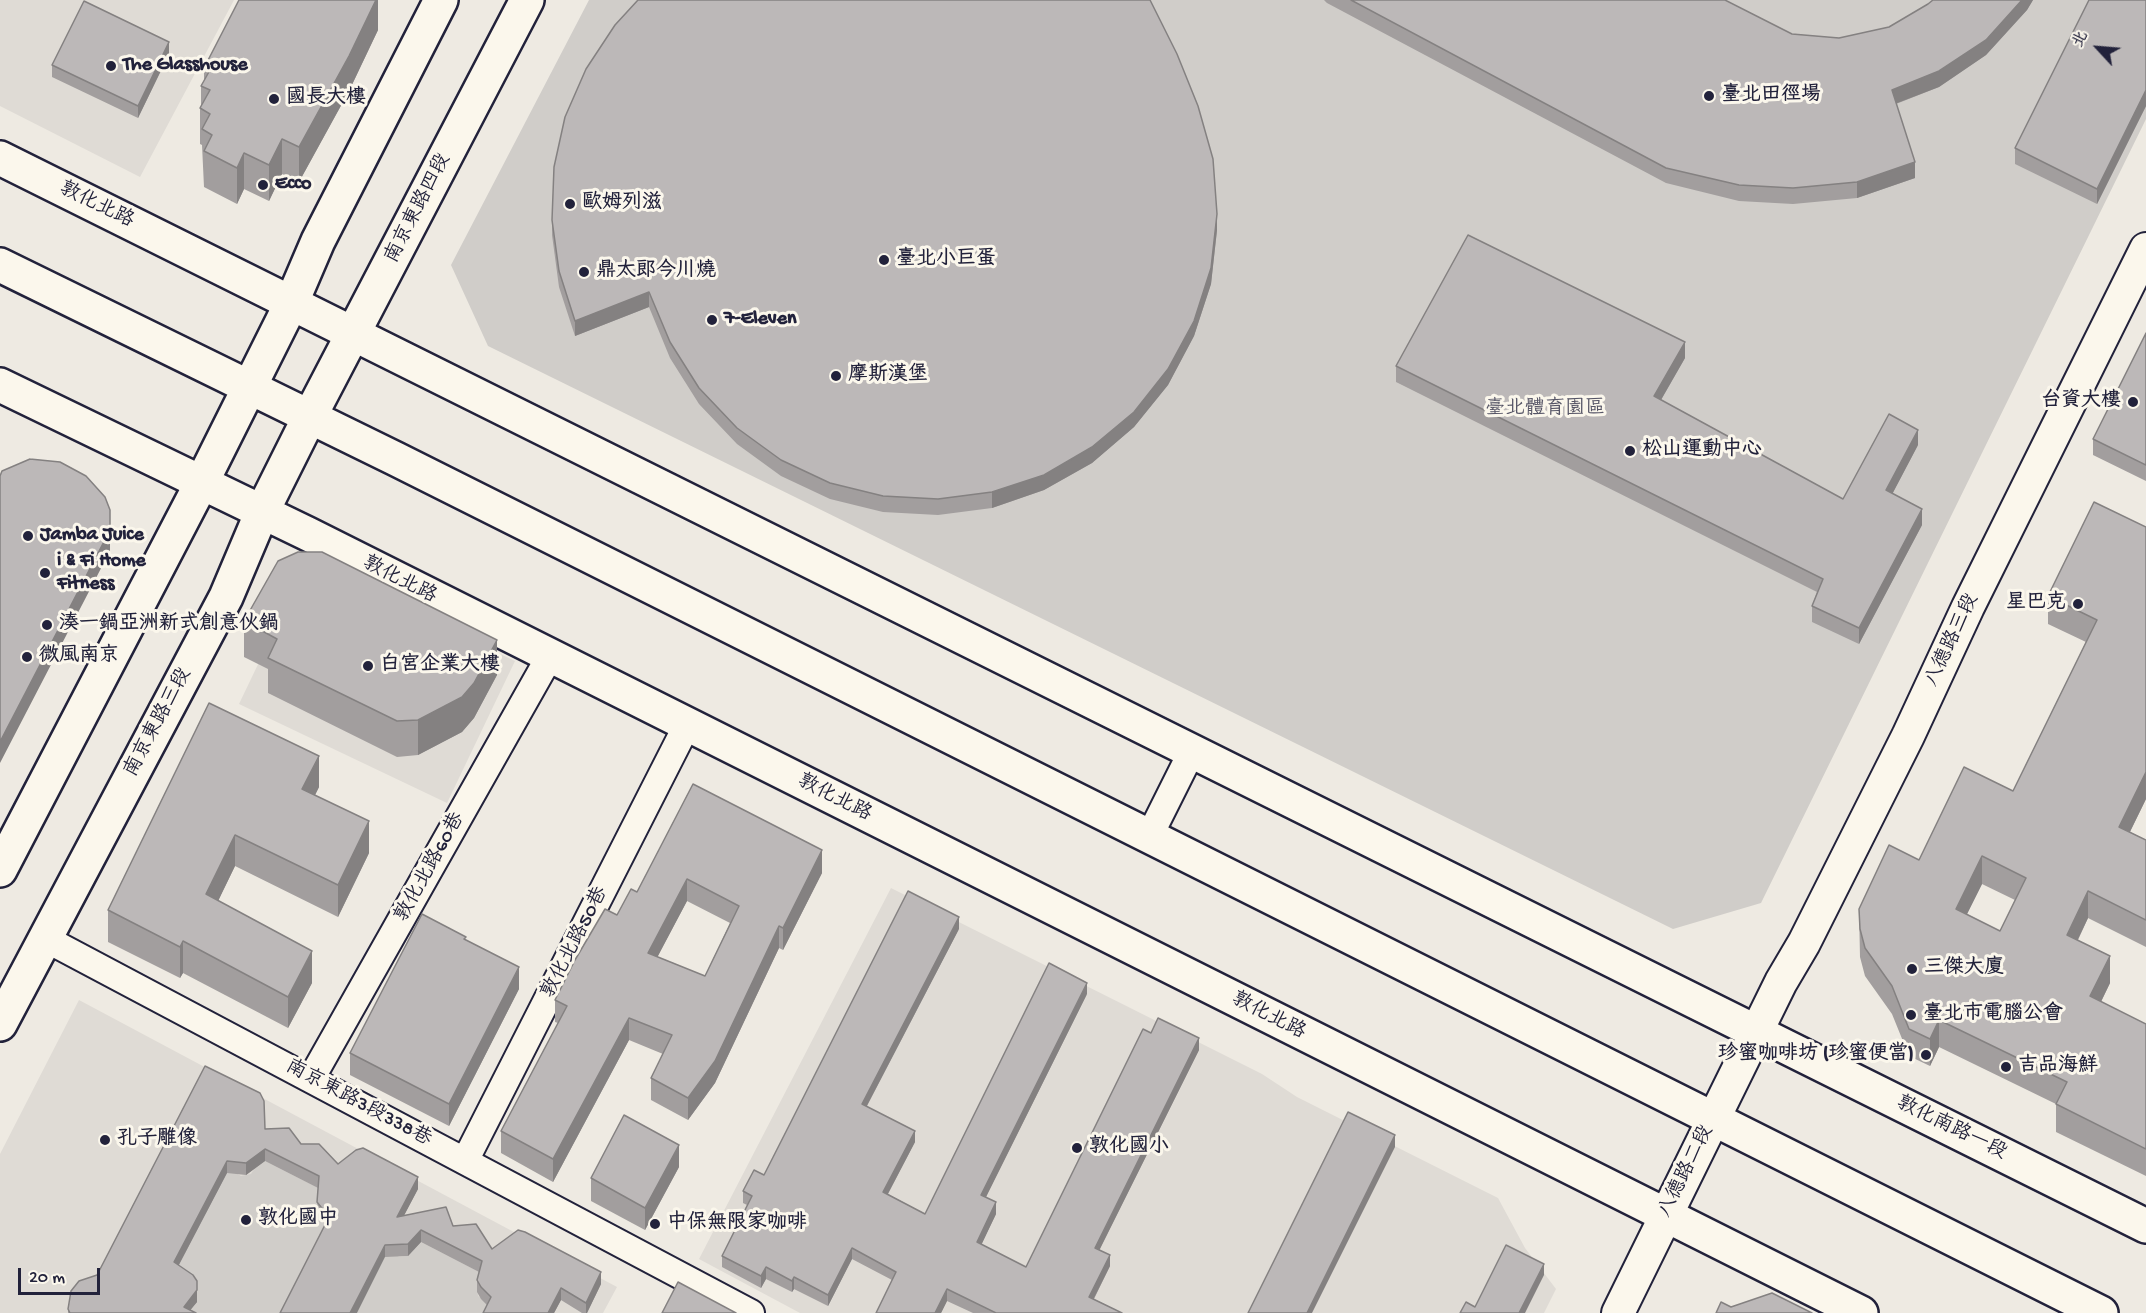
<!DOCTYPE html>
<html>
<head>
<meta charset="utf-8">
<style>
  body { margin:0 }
  #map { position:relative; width:2146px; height:1313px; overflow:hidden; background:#eeeae2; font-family:"Gochi Hand","LXGW WenKai TC",sans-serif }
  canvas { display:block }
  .north { position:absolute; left:2068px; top:18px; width:60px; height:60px; -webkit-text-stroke:4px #fbf7ec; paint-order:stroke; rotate:296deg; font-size:16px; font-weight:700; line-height:24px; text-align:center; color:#22223b }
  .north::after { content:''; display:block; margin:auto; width:21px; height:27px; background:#22223b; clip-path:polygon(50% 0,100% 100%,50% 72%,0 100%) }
  .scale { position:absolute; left:18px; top:1268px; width:82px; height:27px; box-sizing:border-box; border:3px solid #22223b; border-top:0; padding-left:8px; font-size:18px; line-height:21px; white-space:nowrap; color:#22223b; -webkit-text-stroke:4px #fbf7ec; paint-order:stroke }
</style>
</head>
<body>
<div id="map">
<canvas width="2146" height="1313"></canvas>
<div class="north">北</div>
<div class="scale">20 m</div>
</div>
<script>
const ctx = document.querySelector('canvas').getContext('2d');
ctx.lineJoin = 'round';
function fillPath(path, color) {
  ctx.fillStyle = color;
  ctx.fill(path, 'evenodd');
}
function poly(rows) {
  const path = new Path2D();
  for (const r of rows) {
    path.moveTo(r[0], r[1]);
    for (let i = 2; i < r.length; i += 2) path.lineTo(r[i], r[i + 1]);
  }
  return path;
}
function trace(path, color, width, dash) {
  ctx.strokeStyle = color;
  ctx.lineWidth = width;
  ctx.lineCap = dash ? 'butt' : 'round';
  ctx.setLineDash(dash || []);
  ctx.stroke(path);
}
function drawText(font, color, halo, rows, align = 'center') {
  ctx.font = font + ' "Gochi Hand","LXGW WenKai TC",sans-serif';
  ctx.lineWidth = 6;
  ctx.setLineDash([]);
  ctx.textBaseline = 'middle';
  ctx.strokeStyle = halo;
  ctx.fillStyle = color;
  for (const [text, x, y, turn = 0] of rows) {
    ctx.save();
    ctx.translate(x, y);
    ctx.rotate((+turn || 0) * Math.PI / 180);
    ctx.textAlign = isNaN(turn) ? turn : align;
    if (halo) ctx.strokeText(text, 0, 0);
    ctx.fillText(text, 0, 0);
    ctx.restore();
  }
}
const built = poly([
  [0,0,234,0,140,177,0,106],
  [307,562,515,661,447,803,239,704],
  [891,888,1262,1074,1297,1097,1498,1198,1525,1248,1556,1289,1544,1313,800,1313,699,1259],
  [79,1000,617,1287,603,1313,0,1313,0,1154]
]);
const green = poly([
  [589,0,2146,0,2146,119,1761,903,1673,929,488,346,451,265],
  [255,1156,328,1193,319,1197,316,1208,317,1214,332,1223,286,1313,175,1313,194,1306,197,1293,166,1290,229,1169,241,1176,251,1174,257,1165],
  [415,1239,487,1276,480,1280,477,1287,478,1296,489,1304,489,1313,357,1313,389,1249,399,1257,408,1256,416,1247]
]);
const minor = poly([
  [1149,837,1192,751],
  [46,939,751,1313],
  [311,1079,550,656],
  [465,1161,687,725]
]);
const tertiary = poly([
  [1618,1313,1781,982,1804,943,1908,736,1968,607,2146,249]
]);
const secondary = poly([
  [0,158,2146,1226],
  [0,265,396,459,2101,1313],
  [0,385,308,534,1861,1313],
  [0,870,201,484,291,304,318,241,441,0],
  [0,1024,226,597,262,512,309,418,527,0]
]);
const wall = poly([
  [378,0,378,30,349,91,299,182,282,174,269,201,244,189,237,204,204,187,202,145,200,144,200,108,201,106,201,86,204,81,204,68],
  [1324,0,1725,0,1792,34,1839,38,1889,27,1928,4,1933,0,2033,0,2027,10,1986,55,1939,87,1896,104,1915,178,1857,198,1793,204,1739,201,1666,183,1327,3],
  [2146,0,2146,106,2097,204,2015,164,2015,148],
  [169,54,138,118,52,77,52,65],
  [552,220,1217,230,1211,284,1194,336,1168,385,1134,427,1092,463,1044,490,992,508,938,515,883,512,830,499,781,476,737,444,699,404,670,358,649,307,575,336,559,287,552,235],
  [2146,333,2146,481,2093,455,2093,439],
  [1685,358,1661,400,1843,499,1918,445,1892,494,1922,525,1859,644,1812,622,1812,606,1817,592,1396,382,1396,366],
  [2146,527,2146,799,2130,832,2146,840,2146,947,2088,918,2078,940,2110,983,2101,1002,2146,1024,2146,1176,2056,1132,2056,1104,1939,1047,1930,1066,1909,1056,1892,1014,1865,976,1860,957,1859,909,1919,860,2013,791,2086,642,2048,624,2048,596],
  [1982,884,2015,900,2000,931,1967,914],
  [244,621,497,675,474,718,462,732,418,755,397,757,268,693,268,669,244,657],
  [209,703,319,787,315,795,369,853,338,917,235,866,218,901,312,983,288,1028,183,973,180,978,108,942,108,910],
  [693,784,822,873,783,950,779,948,715,1083,688,1120,651,1100,651,1078,663,1054,629,1040,553,1182,501,1153,501,1131,558,1023,555,1022,555,1000,617,915,637,892],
  [687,901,730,923,705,976,657,957],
  [959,929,867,1106,915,1142,888,1194,925,1214,1087,994,986,1197,996,1214,981,1245,1026,1267,1151,1033,1199,1050,1099,1250,1110,1266,1094,1299,1122,1313,973,1313,947,1301,941,1313,876,1313,892,1280,852,1259,828,1306,794,1289,792,1292,766,1279,761,1288,722,1267,722,1256,747,1205,743,1203,743,1191,764,1175],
  [466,940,519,989,449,1126,350,1075,350,1053],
  [205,1066,265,1129,301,1144,338,1164,418,1189,404,1215,453,1226,492,1249,601,1284,587,1313,582,1313,561,1300,554,1313,483,1313,487,1305,481,1299,477,1292,477,1280,479,1272,421,1242,408,1256,385,1257,325,1224,317,1214,318,1188,265,1161,246,1175,227,1173,179,1265,197,1293,197,1302,190,1310,196,1313,68,1313,68,1309,97,1275],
  [679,1167,645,1230,591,1201,591,1178]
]);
const shadedWall = poly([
  [376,0,378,0,378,30,349,91,299,182,299,147],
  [2022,0,2033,0,2027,10,1986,55,1939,87,1892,105,1892,90],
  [169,42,169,54,138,118,138,106],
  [2146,90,2146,106,2097,204,2097,189],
  [282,139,282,174,269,201,269,165],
  [244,153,244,189,237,204,237,168],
  [1915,162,1915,178,1857,198,1857,182],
  [1217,214,1217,230,1211,284,1194,336,1168,385,1134,427,1092,463,1044,490,992,508,992,492],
  [649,292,649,307,575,336,575,321],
  [1685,342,1685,358,1654,412,1654,396],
  [1918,430,1918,445,1886,506,1886,490],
  [1922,509,1922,525,1859,644,1859,628],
  [110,510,110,551,0,763,0,742],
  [497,640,497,675,474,718,462,732,418,755,418,720],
  [319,756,319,787,302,821,302,789],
  [2146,772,2146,799,2119,854,2119,827],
  [369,821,369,853,338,917,338,885],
  [235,835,235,866,206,926,206,894],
  [822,850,822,873,783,950,783,928],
  [1982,856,1982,884,1956,936,1956,909],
  [687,879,687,901,648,975,648,953],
  [2088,891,2088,918,2067,962,2067,935],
  [959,917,959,929,862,1115,862,1104],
  [779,926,779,948,715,1083,688,1120,688,1098],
  [183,941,183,973,180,978,180,947],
  [312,951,312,983,288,1028,288,997],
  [2110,956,2110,983,2090,1024,2090,996],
  [519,967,519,989,449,1126,449,1104],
  [1087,983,1087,994,981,1207,981,1195],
  [629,1018,629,1040,553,1182,553,1159],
  [1939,1020,1939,1047,1930,1066,1930,1039],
  [1199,1038,1199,1050,1095,1259,1095,1248],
  [915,1131,915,1142,883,1203,883,1192],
  [1395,1135,1395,1147,1312,1313,1307,1313],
  [679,1145,679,1167,645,1230,645,1208],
  [265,1149,265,1161,246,1175,246,1163],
  [227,1161,227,1173,174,1274,174,1262],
  [418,1177,418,1189,397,1229,397,1217],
  [996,1202,996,1214,977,1254,977,1242],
  [421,1230,421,1242,408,1256,408,1244],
  [385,1245,385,1257,357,1313,350,1313],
  [852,1248,852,1259,828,1306,828,1295],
  [1110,1255,1110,1266,1089,1308,1089,1297],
  [1544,1264,1544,1275,1525,1313,1519,1313],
  [766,1267,766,1279,761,1288,761,1276],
  [601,1272,601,1284,587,1313,586,1313,586,1303],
  [794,1277,794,1289,792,1292,792,1281],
  [197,1281,197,1302,188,1313,184,1307],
  [561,1288,561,1300,554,1313,548,1313],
  [947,1289,947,1301,941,1313,935,1313]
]);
const building = poly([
  [239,0,376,0,349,56,299,147,282,139,269,165,244,153,237,168,204,151,212,135,202,129,210,114,200,108,210,90,201,86,210,70,204,68,239,0],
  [638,0,1150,0,1177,54,1198,106,1213,159,1217,214,1211,268,1194,321,1168,369,1134,412,1092,447,1044,475,992,492,938,499,883,496,830,483,781,460,737,428,699,388,670,342,649,292,575,321,559,271,552,220,554,167,565,117,586,69,615,25,638,0],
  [1351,0,1725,0,1792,34,1839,38,1889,27,1928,4,1933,0,2022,0,1986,40,1939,71,1892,90,1915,162,1857,182,1793,188,1739,185,1666,168,1351,0],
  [2089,0,2146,0,2146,90,2097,189,2015,148,2089,0],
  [84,1,169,42,138,106,52,65,84,1],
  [1468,235,1685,342,1654,396,1843,499,1889,414,1918,430,1886,490,1922,509,1859,628,1812,606,1823,579,1396,366,1468,235],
  [2146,333,2146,465,2093,439,2146,333],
  [30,459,60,462,86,476,105,497,110,510,110,530,0,742,0,476,2,471,30,459],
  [2094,502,2146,527,2146,772,2119,827,2146,840,2146,920,2088,891,2067,935,2110,956,2090,996,2146,1024,2146,1149,2056,1104,2067,1082,1939,1020,1930,1039,1909,1029,1892,986,1865,948,1860,929,1859,909,1889,845,1919,860,1964,767,2013,791,2097,620,2048,596,2094,502],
  [1982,856,2026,878,2000,931,1956,909,1982,856],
  [298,552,322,552,497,640,474,683,462,697,418,720,397,721,268,658,277,639,244,621,278,561,298,552],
  [209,703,319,756,302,789,369,821,338,885,235,835,206,894,312,951,288,997,183,941,180,947,108,910,209,703],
  [693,784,822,850,783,928,779,926,715,1061,688,1098,651,1078,672,1035,629,1018,553,1159,501,1131,567,1006,555,1000,575,960,605,909,617,915,631,889,637,892,693,784],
  [687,879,739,906,705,976,648,953,687,879],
  [908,891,959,917,862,1104,915,1131,883,1192,925,1214,1049,963,1087,983,981,1195,996,1202,977,1242,1026,1267,1143,1029,1151,1033,1158,1018,1199,1038,1095,1248,1110,1255,1089,1297,1122,1313,996,1313,947,1289,935,1313,876,1313,896,1272,852,1248,828,1295,794,1277,792,1281,766,1267,761,1276,722,1256,752,1196,743,1191,754,1170,764,1175,908,891],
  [422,914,466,937,464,939,519,967,449,1104,350,1053,422,914],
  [205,1066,260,1093,264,1101,265,1129,289,1128,301,1144,319,1144,338,1164,356,1150,363,1148,418,1177,397,1217,446,1207,453,1226,476,1224,492,1249,518,1230,525,1232,601,1272,586,1303,561,1288,548,1313,483,1313,491,1297,481,1287,477,1280,482,1261,421,1230,408,1244,385,1245,350,1313,280,1313,329,1217,317,1202,319,1176,265,1149,246,1163,227,1161,174,1262,193,1275,197,1281,197,1290,184,1307,196,1313,70,1313,68,1309,71,1291,79,1281,97,1275,205,1066],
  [1348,1112,1395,1135,1307,1313,1248,1313,1348,1112],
  [624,1115,679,1145,645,1208,591,1178,624,1115],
  [1506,1245,1544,1264,1519,1313,1460,1313,1466,1302,1475,1307,1506,1245],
  [678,1282,736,1313,662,1313,678,1282],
  [1772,1293,1812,1313,1716,1313,1721,1302,1731,1307,1772,1293]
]);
const markers = [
  [111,66,6,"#22223b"],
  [1709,96,6,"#22223b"],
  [274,99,6,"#22223b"],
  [263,185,6,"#22223b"],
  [570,204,6,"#22223b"],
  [884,260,6,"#22223b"],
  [584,272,6,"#22223b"],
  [712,320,6,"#22223b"],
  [836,376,6,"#22223b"],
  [2133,402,6,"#22223b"],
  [1630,451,6,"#22223b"],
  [28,536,6,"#22223b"],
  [45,573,6,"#22223b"],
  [2078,604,6,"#22223b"],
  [47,625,6,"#22223b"],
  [27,657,6,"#22223b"],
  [368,666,6,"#22223b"],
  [1912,969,6,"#22223b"],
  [1911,1015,6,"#22223b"],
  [1926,1055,6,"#22223b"],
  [2006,1067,6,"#22223b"],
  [105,1140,6,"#22223b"],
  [1077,1148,6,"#22223b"],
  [246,1220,6,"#22223b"],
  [655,1224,6,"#22223b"]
];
const poiNames = [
  ["The Glasshouse",123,66],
  ["臺北田徑場",1721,96],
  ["國長大樓",286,99],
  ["Ecco",275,185],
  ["歐姆列滋",582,204],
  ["臺北小巨蛋",896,260],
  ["鼎太郎今川燒",596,272],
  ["7-Eleven",724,320],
  ["摩斯漢堡",848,376],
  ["台資大樓",2121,402,"right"],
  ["松山運動中心",1642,451],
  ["Jamba Juice",40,536],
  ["i & Fi Home",57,562],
  ["Fitness",57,585],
  ["星巴克",2066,604,"right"],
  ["湊一鍋亞洲新式創意伙鍋",59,625],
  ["微風南京",39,657],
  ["白宮企業大樓",380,666],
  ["三傑大廈",1924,969],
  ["臺北市電腦公會",1923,1015],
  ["珍蜜咖啡坊 (珍蜜便當)",1914,1055,"right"],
  ["吉品海鮮",2018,1067],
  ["孔子雕像",117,1140],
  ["敦化國小",1089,1148],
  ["敦化國中",258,1220],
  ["中保無限家咖啡",667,1224]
];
const streetNames = [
  ["敦化北路",96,206,26],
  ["南京東路四段",419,209,-63],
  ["敦化北路",399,581,27],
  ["八德路三段",1953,641,-65],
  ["南京東路三段",159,723,-62],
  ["敦化北路",834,799,27],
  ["敦化北路60巷",431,868,-61],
  ["敦化北路50巷",576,943,-63],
  ["敦化北路",1268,1017,27],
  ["南京東路3段338巷",358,1104,28],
  ["敦化南路一段",1951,1129,26],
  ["八德路二段",1687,1172,-64]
];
const parkNames = [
  ["臺北體育園區",1545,410]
];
fillPath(built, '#dfdbd5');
fillPath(green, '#d0cdc9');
trace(minor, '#22223b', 30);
trace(tertiary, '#22223b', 36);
trace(secondary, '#22223b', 38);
trace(minor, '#fbf7ec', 26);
trace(tertiary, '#fbf7ec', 32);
trace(secondary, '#fbf7ec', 33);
fillPath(wall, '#a29e9e');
fillPath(shadedWall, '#848181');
fillPath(building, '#bcb8b8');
trace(building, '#848181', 1.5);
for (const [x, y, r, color] of markers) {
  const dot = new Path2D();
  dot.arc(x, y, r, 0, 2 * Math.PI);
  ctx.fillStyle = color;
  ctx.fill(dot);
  trace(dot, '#fbf7ec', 2);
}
drawText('bold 20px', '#22223b', '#fbf7ec', poiNames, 'left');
drawText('20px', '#22223b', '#fbf7ec', streetNames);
drawText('20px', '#565566', '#fbf7ec', parkNames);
</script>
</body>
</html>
